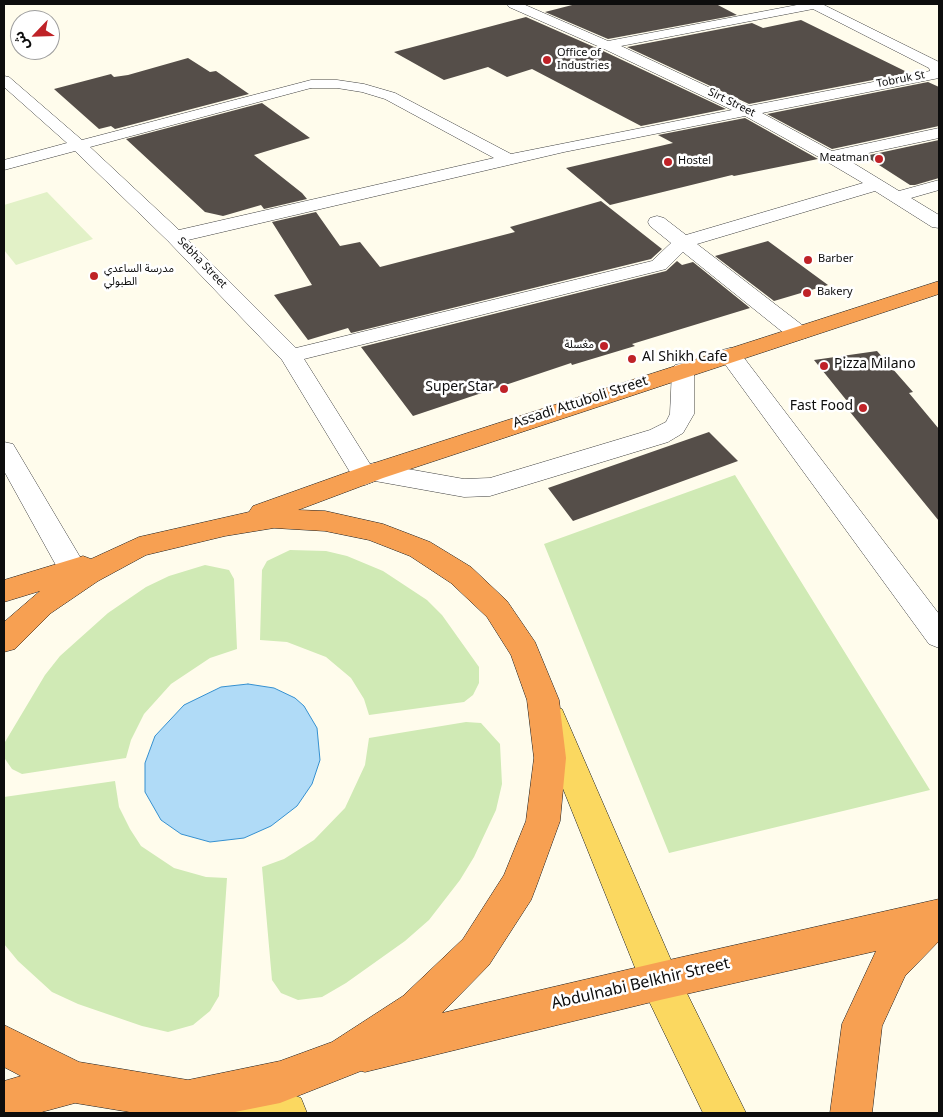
<!DOCTYPE html>
<html>
<head>
<meta charset="utf-8">
<style>
  body { margin:0 }
  #map { position:relative; width:943px; height:1117px; overflow:hidden; background:#fffcec; font-family:Georgia,"Noto Sans Arabic",serif }
  canvas { display:block }
  .frame { position:absolute; inset:0; border:5px solid #0d0d0d; pointer-events:none }
  .north { position:absolute; left:10px; top:10px; width:50px; height:50px; box-sizing:border-box; background:#fff; border:1px solid #9e9e9e; border-radius:50%; rotate:246deg; font-size:14px; font-weight:700; line-height:20px; text-align:center; color:#0d0d0d }
  .north::after { content:''; display:block; margin:auto; width:18px; height:22px; background:#bf2227; clip-path:polygon(50% 0,100% 100%,50% 72%,0 100%) }
</style>
</head>
<body>
<div id="map">
<canvas width="943" height="1117"></canvas>
<div class="frame"></div>
<div class="north">ش</div>
</div>
<script>
const ctx = document.querySelector('canvas').getContext('2d');
ctx.lineJoin = 'round';
function fillPath(path, color) {
  ctx.fillStyle = color;
  ctx.fill(path, 'evenodd');
}
function poly(rows) {
  const path = new Path2D();
  for (const r of rows) {
    path.moveTo(r[0], r[1]);
    for (let i = 2; i < r.length; i += 2) path.lineTo(r[i], r[i + 1]);
  }
  return path;
}
function trace(path, color, width, dash) {
  ctx.strokeStyle = color;
  ctx.lineWidth = width;
  ctx.lineCap = dash ? 'butt' : 'round';
  ctx.setLineDash(dash || []);
  ctx.stroke(path);
}
function drawText(font, color, halo, rows, align = 'center') {
  ctx.font = font + ' Georgia,"Noto Sans Arabic",serif';
  ctx.lineWidth = 5;
  ctx.setLineDash([]);
  ctx.textBaseline = 'middle';
  ctx.strokeStyle = halo;
  ctx.fillStyle = color;
  for (const [text, x, y, turn = 0] of rows) {
    ctx.save();
    ctx.translate(x, y);
    ctx.rotate((+turn || 0) * Math.PI / 180);
    ctx.textAlign = isNaN(turn) ? turn : align;
    if (halo) ctx.strokeText(text, 0, 0);
    ctx.fillText(text, 0, 0);
    ctx.restore();
  }
}
const green = poly([
  [735,475,930,790,669,853,544,544],
  [290,550,326,551,347,556,383,571,427,600,442,615,479,667,479,683,473,695,464,702,369,715,364,699,351,678,326,657,287,642,260,640,262,570,267,561],
  [205,565,229,570,234,579,237,649,210,658,171,684,144,714,131,740,126,758,22,774,12,769,5,759,5,742,45,675,60,656,108,613,146,587,169,576],
  [466,722,481,723,500,744,502,784,496,810,474,857,460,880,429,920,405,941,346,983,322,997,298,1000,281,993,272,980,262,867,284,859,314,840,345,808,365,765,369,738],
  [115,781,119,807,130,829,141,846,174,868,206,877,227,878,219,996,210,1011,193,1025,168,1032,142,1026,78,1004,52,992,18,961,4,944,4,797]
]);
const pitch = poly([
  [47,192,93,239,16,265,4,250,4,205]
]);
const water = poly([
  [248,684,274,688,295,698,304,706,317,728,320,760,312,784,297,806,271,826,244,838,210,842,181,834,161,820,145,792,145,763,155,736,184,705,221,687,248,684]
]);
const building = poly([
  [576,4,716,4,737,15,608,39,545,12],
  [526,17,601,50,726,109,641,126,532,69,507,77,488,67,444,80,394,52],
  [801,20,909,73,749,104,627,47,752,23,763,28],
  [188,58,210,72,216,71,249,94,115,129,111,126,99,129,54,89,111,74,114,77,128,75],
  [928,82,939,87,939,126,832,149,767,114],
  [262,103,310,138,254,155,302,193,307,199,264,209,261,205,223,216,205,212,126,139],
  [745,118,818,159,734,176,732,175,610,205,566,168,673,143,658,135],
  [939,140,939,178,915,185,910,185,865,156],
  [601,201,662,249,651,259,351,333,348,328,308,340,274,295,312,285,272,222,316,212,340,246,360,242,380,267,515,232,510,227],
  [768,241,828,285,774,301,715,256],
  [677,261,682,265,693,262,750,308,632,344,635,346,572,365,571,363,413,416,361,347,666,271],
  [877,351,913,392,909,393,939,429,939,521,846,407,851,406,814,360],
  [709,432,738,461,573,521,548,488]
]);
const minor = poly([
  [507,4,523,4,608,41,802,4,822,4,939,62,939,78,762,113,832,151,939,128,939,138,845,158,899,191,939,180,939,190,911,198,939,215,939,228,932,227,875,191,697,244,806,328,809,333,806,338,798,339,790,338,683,252,666,269,304,359,370,464,374,463,464,479,490,478,650,430,666,422,670,414,672,370,675,365,683,363,691,365,694,370,694,414,683,433,668,442,490,496,464,497,375,481,365,485,356,482,282,360,168,241,75,151,4,170,4,160,67,143,4,87,4,76,9,77,82,140,311,80,337,80,364,84,395,93,511,154,732,110,602,48,509,7,507,4],
  [813,9,929,68,930,71,749,106,621,46,813,9],
  [311,88,337,88,362,92,385,99,494,158,179,230,90,147,311,88],
  [745,116,824,160,863,183,686,235,664,218,657,216,650,218,648,222,650,226,671,243,652,261,296,348,188,240,564,152,745,116],
  [730,348,738,350,939,614,939,648,929,644,722,360,719,355,722,350,730,348],
  [4,442,13,444,83,562,87,570,83,578,73,581,63,578,4,471,4,442]
]);
const major = poly([
  [551,705,562,709,674,967,746,1113,703,1113,646,995,535,719,540,709,551,705],
  [223,1078,286,1092,301,1098,307,1113,208,1113,202,1099,208,1084,223,1078]
]);
const highway = poly([
  [939,281,939,294,383,478,298,510,325,511,383,524,430,542,471,567,507,601,535,642,559,700,566,758,560,821,536,887,531,900,489,965,442,1013,660,962,939,899,939,941,905,976,882,1026,872,1113,830,1113,842,1024,876,951,660,1000,365,1072,361,1071,280,1103,230,1113,136,1113,75,1103,38,1113,4,1113,4,1081,21,1076,4,1067,4,1025,79,1062,188,1080,280,1061,332,1042,403,996,463,939,504,875,526,821,534,758,527,700,511,655,487,617,451,583,410,556,369,540,325,531,274,528,225,536,146,555,98,581,51,613,15,649,4,652,4,622,40,591,4,602,4,580,83,556,91,559,139,537,249,512,253,506,365,466,939,281]
]);
const markers = [
  [547,60,5,"#bf2227"],
  [879,159,5,"#bf2227"],
  [668,162,5,"#bf2227"],
  [808,260,5,"#bf2227"],
  [94,276,5,"#bf2227"],
  [807,293,5,"#bf2227"],
  [604,346,5,"#bf2227"],
  [632,359,5,"#bf2227"],
  [824,366,5,"#bf2227"],
  [504,389,5,"#bf2227"],
  [863,408,5,"#bf2227"]
];
const farPoinames = [
  ["Office of",557,54],
  ["Industries",557,67],
  ["Meatman",869,159,"right"],
  ["Hostel",678,162],
  ["Barber",818,260],
  ["مدرسة الساعدي",104,270],
  ["الطبولي",104,283],
  ["Bakery",817,293],
  ["مغسلة",594,346,"right"]
];
const farStreetnames = [
  ["Tobruk St",901,81,-11],
  ["Sirt Street",731,104,26],
  ["Sebha Street",201,264,46]
];
const poiNames = [
  ["Al Shikh Cafe",642,359],
  ["Pizza Milano",834,366],
  ["Super Star",494,389,"right"],
  ["Fast Food",853,408,"right"]
];
const streetNames = [
  ["Assadi Attuboli Street",581,404,-18]
];
const nearStreetnames = [
  ["Abdulnabi Belkhir Street",641,986,-13]
];
fillPath(green, '#d0eab5');
fillPath(pitch, '#e2f1c7');
fillPath(water, '#b0dbf7');
trace(water, '#3590d0', 1);
fillPath(building, '#554e49');
trace(minor, '#404040', 1);
trace(major, '#1e1e1e', 1);
trace(highway, '#1e1e1e', 1);
fillPath(minor, '#fff');
fillPath(major, '#fbd860');
fillPath(highway, '#f7a052');
for (const [x, y, r, color] of markers) {
  const dot = new Path2D();
  dot.arc(x, y, r, 0, 2 * Math.PI);
  ctx.fillStyle = color;
  ctx.fill(dot);
  trace(dot, '#fff', 2);
}
drawText('11px', '#0d0d0d', '#fff', farPoinames, 'left');
drawText('11px', '#0d0d0d', '#fff', farStreetnames);
drawText('14px', '#0d0d0d', '#fff', poiNames, 'left');
drawText('14px', '#0d0d0d', '#fff', streetNames);
drawText('16px', '#0d0d0d', '#fff', nearStreetnames);
</script>
</body>
</html>
